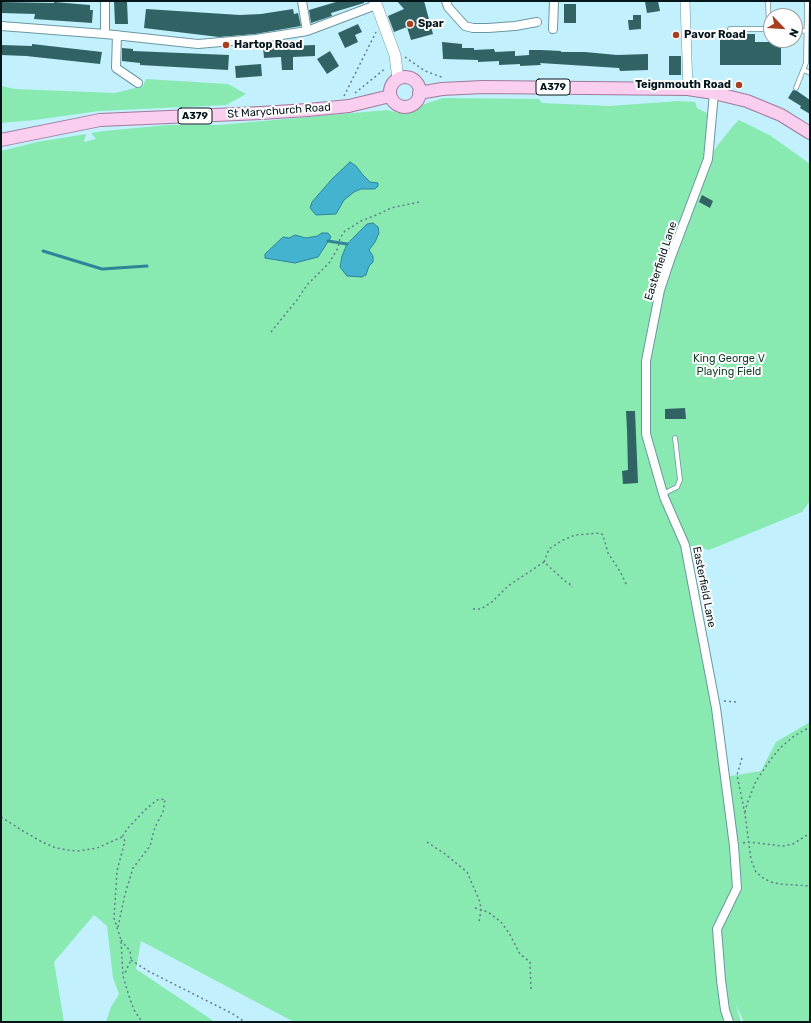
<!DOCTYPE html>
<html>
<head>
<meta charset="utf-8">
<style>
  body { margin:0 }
  #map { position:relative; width:811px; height:1023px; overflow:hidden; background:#c2f0fd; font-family:Rubik,sans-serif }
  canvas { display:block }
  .frame { position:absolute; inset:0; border:2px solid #05161b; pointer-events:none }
  .north { position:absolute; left:763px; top:8px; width:40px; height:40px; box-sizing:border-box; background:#fff; border:1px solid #9ba2a4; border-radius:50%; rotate:115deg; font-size:11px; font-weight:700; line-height:16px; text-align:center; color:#05161b }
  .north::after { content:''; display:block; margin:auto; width:14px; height:18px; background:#a84020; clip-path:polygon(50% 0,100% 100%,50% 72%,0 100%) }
</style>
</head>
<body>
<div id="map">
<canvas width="811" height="1023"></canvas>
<div class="frame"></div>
<div class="north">N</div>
</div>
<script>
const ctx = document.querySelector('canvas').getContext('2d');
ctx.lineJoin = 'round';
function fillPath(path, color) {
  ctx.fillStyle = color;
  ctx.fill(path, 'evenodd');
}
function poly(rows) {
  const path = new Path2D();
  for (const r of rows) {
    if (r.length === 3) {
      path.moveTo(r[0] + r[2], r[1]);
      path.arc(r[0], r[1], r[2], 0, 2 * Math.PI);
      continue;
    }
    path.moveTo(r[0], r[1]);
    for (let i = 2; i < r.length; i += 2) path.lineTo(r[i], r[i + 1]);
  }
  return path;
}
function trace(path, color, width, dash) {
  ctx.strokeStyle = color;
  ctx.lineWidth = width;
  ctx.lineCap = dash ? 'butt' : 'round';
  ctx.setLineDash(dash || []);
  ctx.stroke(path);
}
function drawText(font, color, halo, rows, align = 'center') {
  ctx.font = font + ' Rubik,sans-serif';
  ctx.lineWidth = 4;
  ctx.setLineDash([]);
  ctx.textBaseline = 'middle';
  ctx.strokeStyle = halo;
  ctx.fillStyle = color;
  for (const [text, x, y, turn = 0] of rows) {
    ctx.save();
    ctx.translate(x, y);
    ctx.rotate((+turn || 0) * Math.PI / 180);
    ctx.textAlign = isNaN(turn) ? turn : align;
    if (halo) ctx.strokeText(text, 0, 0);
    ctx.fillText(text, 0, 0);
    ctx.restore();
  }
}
const green = poly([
  [146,79,228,84,246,94,226,105,99,111,35,120,1,123,1,86,15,89,115,93,143,86],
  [443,98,539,99,542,103,609,106,679,101,695,102,697,108,712,116,708,158,732,127,739,120,771,136,810,164,810,501,802,512,709,550,686,545,725,777,761,771,776,742,810,722,810,1022,744,1022,736,1005,741,1022,294,1022,141,941,136,969,215,1022,106,1022,111,1007,119,994,113,978,107,926,94,915,54,962,64,1022,1,1022,1,151,37,142,86,134,84,142,96,139,91,133,103,131,168,125,218,125,387,110,398,113]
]);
const water = poly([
  [350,162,356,166,363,175,370,182,378,183,378,186,375,189,361,189,354,192,344,200,336,214,316,215,310,208,312,202,332,179,350,162],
  [373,223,378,227,379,233,375,242,369,250,373,256,373,262,369,266,366,275,362,277,347,276,340,267,342,256,347,244,367,224,373,223],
  [322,233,328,233,331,237,318,257,295,263,265,258,265,254,283,237,289,238,295,235,306,238,317,236,322,233]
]);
const stream = poly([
  [328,241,347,244],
  [43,251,102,269,147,266]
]);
const building = poly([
  [114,1,127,1,128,24,115,24],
  [336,1,364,1,364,3,331,13,332,16,311,23,309,10,336,2],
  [397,1,424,1,433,34,411,40,407,27,394,32,388,16,404,9],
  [658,1,660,11,647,13,645,2],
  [1,2,54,3,54,2,90,5,90,10,93,10,92,23,34,19,35,14,1,13],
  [564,4,576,4,576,23,564,23],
  [146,9,240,15,261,14,293,9,294,14,298,13,301,26,255,34,219,37,144,28],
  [633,15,641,15,641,29,629,30,628,20,633,20],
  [358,24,362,32,355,35,358,42,345,48,338,33],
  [728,34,755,34,755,42,781,42,781,65,720,65,720,39,728,39],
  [442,42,462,44,462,48,474,48,474,50,494,49,495,52,515,51,515,56,529,55,529,50,541,50,561,51,561,52,585,52,617,55,648,54,648,70,620,71,619,68,540,63,541,65,520,66,520,64,499,65,499,61,478,62,478,60,443,59],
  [32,44,102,52,100,64,26,56,1,55,1,45,32,46],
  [315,45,315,56,293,57,293,70,282,70,281,57,264,58,263,47],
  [122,48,133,49,133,51,229,55,228,70,140,65,140,63,122,61],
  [330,51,339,66,327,74,317,59],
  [669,56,681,56,681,75,669,75],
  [261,64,262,76,236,78,235,66],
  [793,90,797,91,810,100,810,114,800,108,801,106,788,98],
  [702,195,713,201,710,208,699,202],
  [685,408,686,419,665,419,665,409],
  [626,411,635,411,638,483,623,484,622,471,628,470,627,430]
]);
const path = poly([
  [405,57,425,71,444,78],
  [355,93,386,68],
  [344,96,376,32],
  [271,332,297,300,307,285,329,263,338,248,340,238,345,231,361,221,379,214,391,208,419,202],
  [544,562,549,549,561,541,575,535,600,533,603,535,608,553,621,573,627,586],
  [473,609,481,609,492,602,508,586,544,562,567,583,572,585,572,587],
  [724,701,736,702],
  [742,758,737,775,745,814,751,860,756,872,763,878,771,882,780,884,810,886],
  [745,812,747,804,756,781,771,759,780,748,794,736,810,727],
  [1,817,23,831,42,842,56,848,68,850,78,851,97,848,122,837,125,841,117,871,114,918,121,940,123,976,129,996,134,1010,142,1022],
  [427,842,445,854,467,872,480,902,481,910,479,922],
  [743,843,748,842,783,846,793,844,810,833],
  [475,908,488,912,501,922,509,933,520,954,530,962,531,989],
  [118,927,125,894,133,868,150,846,155,827,163,812,165,799,157,800,146,809,128,828,122,837],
  [121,940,130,951,131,960,124,975],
  [131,960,148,971,233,1014,245,1022]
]);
const service = poly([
  [768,1,769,29],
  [730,29,771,29],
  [795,30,806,31],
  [804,70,810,73],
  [796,88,806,63,807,1],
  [663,494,677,487,680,480,675,438]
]);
const minor = poly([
  [105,1,105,34],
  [302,1,307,31],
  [446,1,448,7,465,26,473,28,488,28,515,26,537,22],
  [1,26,105,34,198,44,256,39,307,31,376,5],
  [553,29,554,1],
  [117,35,116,68,138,83],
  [714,93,708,159,671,257,660,290,646,361,646,434,664,497,685,545,716,708,734,846,737,888,717,929,721,980,725,1010,729,1022]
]);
const tertiary = poly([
  [685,1,688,89]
]);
const secondary = poly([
  [375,1,395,55,398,79]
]);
const primary = poly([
  [405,92,15],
  [419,93,442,89,483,87,688,89,714,93,747,101,781,115,810,133],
  [1,140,100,120,261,113,308,110,349,106,390,96]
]);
const markers = [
  [410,24,4,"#a84020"],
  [676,35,4,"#a84020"],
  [226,45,4,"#a84020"],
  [739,85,4,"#a84020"]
];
const shields = [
  [553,87,34],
  [195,116,34]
];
const shieldNames = [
  ["A379",553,87],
  ["A379",195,116]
];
const poiNames = [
  ["Spar",418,24],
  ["Pavor Road",684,35],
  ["Hartop Road",234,45],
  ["Teignmouth Road",731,85,"right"]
];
const streetNames = [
  ["St Marychurch Road",279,111,-4],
  ["Easterfield Lane",661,261,-72],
  ["Easterfield Lane",704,587,79]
];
const parkNames = [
  ["King George V",729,359],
  ["Playing Field",729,372]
];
fillPath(green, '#88e9b1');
fillPath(water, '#43b3cf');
trace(water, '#308499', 1);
trace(stream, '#308499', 3);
fillPath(building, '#316364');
trace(service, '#6b97a3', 5.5);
trace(minor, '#6b97a3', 10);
trace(tertiary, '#6b97a3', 10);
trace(secondary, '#6b97a3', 12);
trace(primary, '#a2799c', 14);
trace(path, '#5f7e87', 1.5, [2, 3]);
trace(service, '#fff', 4);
trace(minor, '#fff', 8);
trace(tertiary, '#fff', 9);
trace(secondary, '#fff', 11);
trace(primary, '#faceee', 12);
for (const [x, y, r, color] of markers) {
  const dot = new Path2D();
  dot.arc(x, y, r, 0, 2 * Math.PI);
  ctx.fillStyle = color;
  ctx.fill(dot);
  trace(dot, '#fff', 1.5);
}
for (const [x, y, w] of shields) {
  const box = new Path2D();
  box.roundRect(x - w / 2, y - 8, w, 16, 3);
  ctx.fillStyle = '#fff';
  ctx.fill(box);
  trace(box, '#05161b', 1);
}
drawText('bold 10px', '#05161b', null, shieldNames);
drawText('bold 11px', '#05161b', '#fff', poiNames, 'left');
drawText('11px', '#05161b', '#fff', streetNames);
drawText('11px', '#113f28', '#fff', parkNames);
</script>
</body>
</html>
